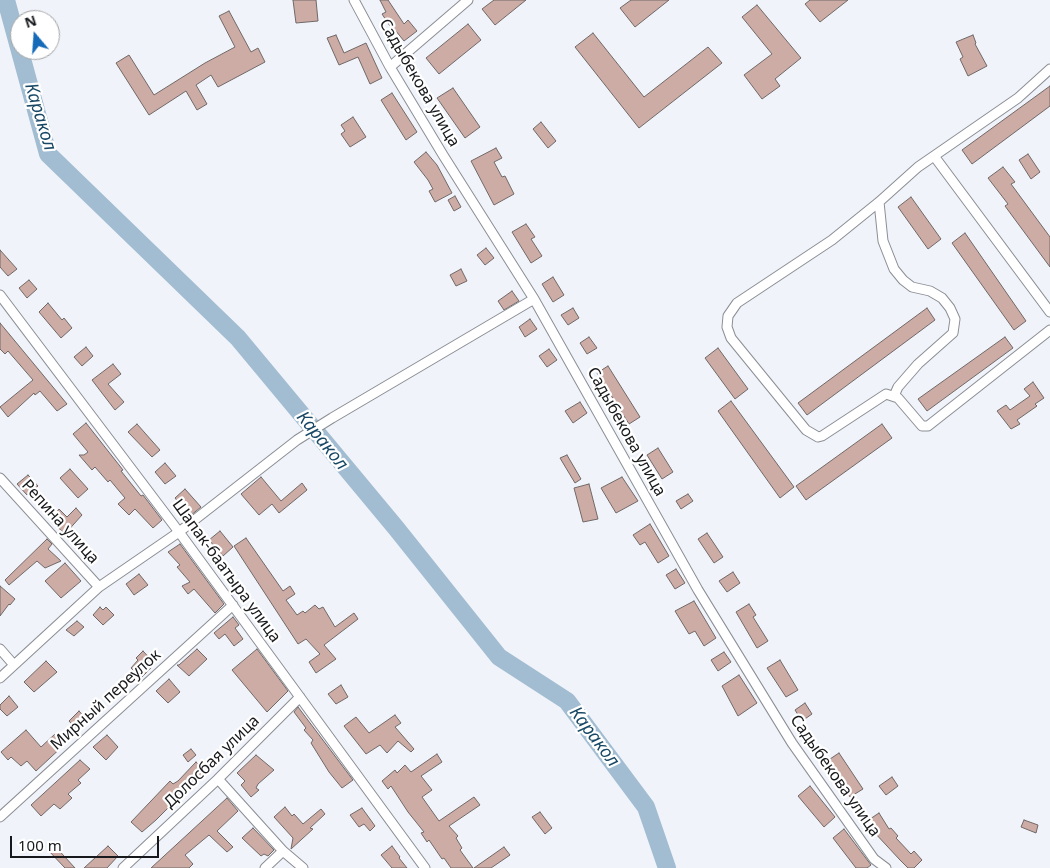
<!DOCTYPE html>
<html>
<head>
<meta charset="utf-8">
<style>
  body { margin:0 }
  #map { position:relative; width:1050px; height:868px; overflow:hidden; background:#f0f3fa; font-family:"Noto Sans",sans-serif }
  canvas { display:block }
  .north { position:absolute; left:10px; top:10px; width:50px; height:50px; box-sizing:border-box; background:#fff; border:1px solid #a2a3a4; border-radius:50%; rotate:342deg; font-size:14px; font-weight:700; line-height:20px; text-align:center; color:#17181b }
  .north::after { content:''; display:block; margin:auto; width:18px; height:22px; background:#166bb9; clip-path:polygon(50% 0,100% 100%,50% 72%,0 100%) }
  .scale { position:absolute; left:10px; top:836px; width:149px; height:22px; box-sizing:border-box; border:2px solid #17181b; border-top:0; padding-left:6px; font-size:15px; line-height:18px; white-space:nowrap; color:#17181b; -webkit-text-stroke:4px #fff; paint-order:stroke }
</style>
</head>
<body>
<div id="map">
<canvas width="1050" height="868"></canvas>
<div class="north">N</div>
<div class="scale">100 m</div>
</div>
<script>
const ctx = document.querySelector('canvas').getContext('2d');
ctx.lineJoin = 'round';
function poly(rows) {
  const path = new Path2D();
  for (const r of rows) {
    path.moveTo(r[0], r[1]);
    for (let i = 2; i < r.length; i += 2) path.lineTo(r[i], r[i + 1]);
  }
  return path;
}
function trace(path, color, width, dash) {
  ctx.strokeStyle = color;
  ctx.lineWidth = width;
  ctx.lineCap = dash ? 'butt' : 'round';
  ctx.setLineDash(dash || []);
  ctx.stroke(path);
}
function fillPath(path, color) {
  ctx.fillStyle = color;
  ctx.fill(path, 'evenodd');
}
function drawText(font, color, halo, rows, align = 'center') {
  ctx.font = font + ' "Noto Sans",sans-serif';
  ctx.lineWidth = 4.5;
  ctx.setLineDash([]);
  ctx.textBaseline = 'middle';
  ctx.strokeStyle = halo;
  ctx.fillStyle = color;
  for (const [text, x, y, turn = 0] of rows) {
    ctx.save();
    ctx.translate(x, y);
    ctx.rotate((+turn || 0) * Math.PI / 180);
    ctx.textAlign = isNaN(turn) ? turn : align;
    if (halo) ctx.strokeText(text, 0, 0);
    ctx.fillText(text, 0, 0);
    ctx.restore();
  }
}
const river = poly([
  [6,0,48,154,238,338,396,528,499,657,567,701,646,807,667,868]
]);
const building = poly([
  [293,0,316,0,318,21,296,23,293,0],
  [380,0,388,0,404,24,408,20,417,31,404,41,391,25,390,26,382,14,386,12,380,0],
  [494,0,526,0,495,25,482,9,494,0],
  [631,0,669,0,635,27,620,8,631,0],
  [810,0,848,0,820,22,805,4,810,0],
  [757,5,801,58,775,79,780,86,762,99,744,75,772,54,742,17,757,5],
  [229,11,251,52,258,48,265,62,218,87,211,75,196,85,207,104,197,110,186,91,149,115,116,63,129,55,154,95,205,63,235,47,219,16,229,11],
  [468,24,481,40,439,74,426,58,468,24],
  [593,33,644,97,708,47,722,63,639,128,575,47,593,33],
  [336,35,344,53,366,43,382,78,370,84,358,57,339,65,327,38,336,35],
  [973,35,976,43,975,44,987,66,968,76,960,59,963,57,956,42,973,35],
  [1050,86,1050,106,972,164,962,150,1050,86],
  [453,88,480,127,465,138,437,98,453,88],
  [392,93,417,132,406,140,381,100,392,93],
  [353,117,366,137,350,147,341,134,345,131,341,125,353,117],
  [541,122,556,141,548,148,533,129,541,122],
  [496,148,502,158,494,162,502,177,505,176,514,194,494,205,471,161,496,148],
  [426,152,437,165,452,193,435,202,429,191,433,189,428,180,414,162,426,152],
  [1028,154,1040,172,1031,179,1019,160,1028,154],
  [1003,167,1015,182,1011,184,1050,237,1050,267,1005,206,1008,204,988,178,1003,167],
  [455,196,461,207,454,211,448,200,455,196],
  [911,197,941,239,928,249,898,207,911,197],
  [526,224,535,237,531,239,542,256,531,263,512,232,526,224],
  [965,233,1026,321,1014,330,952,243,965,233],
  [486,248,494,258,485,265,477,255,486,248],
  [0,250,17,269,8,276,0,267,0,250],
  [461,269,467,281,456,286,450,275,461,269],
  [553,277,564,295,553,302,542,284,553,277],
  [29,280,37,289,27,298,19,288,29,280],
  [512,291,519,301,504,310,498,301,512,291],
  [48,303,62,320,64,318,72,328,61,338,39,312,48,303],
  [573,308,579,318,568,325,561,315,573,308],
  [927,308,935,320,807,415,798,403,927,308],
  [530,319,537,329,525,337,519,327,530,319],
  [0,323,67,404,57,411,40,391,35,395,34,393,8,417,0,407,33,380,8,351,5,354,0,349,0,323],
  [589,337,597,348,587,354,580,343,589,337],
  [1005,337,1013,348,927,411,918,399,1005,337],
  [86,347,93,356,82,366,74,357,86,347],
  [718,348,748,389,735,399,705,358,718,348],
  [549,349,557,360,547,367,539,356,549,349],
  [113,364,121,374,108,384,124,402,115,410,92,380,113,364],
  [608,366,640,417,629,424,597,373,608,366],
  [1033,382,1044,398,1035,404,1037,406,1017,420,1020,424,1011,429,997,411,1006,405,1010,410,1030,396,1024,389,1033,382],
  [731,401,794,487,780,498,718,411,731,401],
  [580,402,587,413,573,423,565,411,580,402],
  [86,423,123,470,121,471,141,496,143,495,162,520,153,528,135,509,129,515,118,504,125,498,110,480,108,482,95,467,92,470,79,455,84,455,88,452,73,434,86,423],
  [137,424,160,450,152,457,128,432,137,424],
  [882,424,892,438,806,500,796,486,882,424],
  [658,448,673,472,662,479,647,455,658,448],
  [567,455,581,479,575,483,560,458,567,455],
  [165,463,176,476,165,484,155,472,165,463],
  [70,469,88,489,78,498,60,478,70,469],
  [28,475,38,486,27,495,17,484,28,475],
  [261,477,281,501,302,483,307,490,279,513,272,504,259,515,241,494,261,477],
  [622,477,638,501,616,513,601,488,622,477],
  [589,484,598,519,583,522,574,488,589,484],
  [185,489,201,507,190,516,175,498,185,489],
  [688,494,693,501,681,509,676,501,688,494],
  [76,508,82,515,65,534,50,520,59,509,67,517,76,508],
  [650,524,669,556,658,563,645,542,640,545,633,535,650,524],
  [220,531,233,547,223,556,209,540,220,531],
  [707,533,723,557,714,563,698,539,707,533],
  [246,538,283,591,290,586,295,594,286,600,297,615,303,611,305,613,315,605,319,609,323,607,335,627,354,613,358,619,324,645,336,659,316,673,309,662,320,654,306,639,298,644,234,546,246,538],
  [47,539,52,544,48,549,61,561,45,568,37,561,9,585,5,580,47,539],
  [180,544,224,604,215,613,194,589,188,594,182,586,190,582,177,567,180,565,168,552,180,544],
  [65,563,81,581,61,598,45,581,65,563],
  [676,569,685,583,675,589,666,575,676,569],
  [733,572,740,583,727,592,719,581,733,572],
  [139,574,148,585,134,595,126,584,139,574],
  [0,586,15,599,10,605,9,604,0,616,0,586],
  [694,601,716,638,704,646,695,631,689,634,675,611,694,601],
  [749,604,756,615,753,617,768,641,757,648,736,612,749,604],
  [100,607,103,610,106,607,114,615,103,625,93,615,100,607],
  [233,617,239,625,235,628,243,639,234,646,225,634,219,639,214,633,233,617],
  [77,621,84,627,74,636,66,630,77,621],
  [197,649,207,659,189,676,177,665,179,665,197,649],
  [257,649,288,691,267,712,232,670,257,649],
  [143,651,155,664,141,678,131,668,138,660,136,658,143,651],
  [724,652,731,662,718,671,711,660,724,652],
  [780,660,798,690,786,697,767,668,780,660],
  [46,661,57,672,34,692,24,682,46,661],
  [739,675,757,703,738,716,722,686,739,675],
  [169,679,180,692,168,703,156,691,169,679],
  [341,685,348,697,336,704,328,694,341,685],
  [9,696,18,707,7,716,0,709,0,705,9,696],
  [805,703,812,714,802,721,795,710,805,703],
  [298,707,353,780,342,788,329,772,311,743,313,740,304,730,306,728,294,712,298,707],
  [79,711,88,721,78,731,69,721,79,711],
  [395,715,401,723,395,727,414,749,411,752,398,741,387,753,380,745,366,754,344,726,356,717,369,733,395,715],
  [26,730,41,747,55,734,65,744,36,771,27,761,21,766,11,757,8,760,1,752,26,730],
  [107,735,118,747,106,760,93,747,107,735],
  [191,749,196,755,188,762,183,755,191,749],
  [839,753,863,789,850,797,827,761,839,753],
  [437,754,442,762,421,776,432,790,422,797,439,821,474,797,480,805,449,826,458,836,456,838,462,848,460,850,473,868,451,868,444,858,442,859,429,840,427,842,421,833,424,832,408,812,391,786,388,789,382,781,395,770,397,773,405,765,411,772,437,754],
  [256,755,274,770,258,784,256,788,259,790,251,797,241,785,245,781,237,773,256,755],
  [80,760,90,769,78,780,81,783,68,794,72,798,60,809,54,804,41,816,31,805,80,760],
  [196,762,205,771,156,820,142,832,131,822,170,781,173,784,178,781,196,762],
  [892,777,898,786,886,795,879,786,892,777],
  [810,786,835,817,824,827,798,796,810,786],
  [227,798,238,811,217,831,233,847,227,852,209,835,185,855,193,864,189,868,151,868,227,798],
  [285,807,292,816,294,814,303,824,321,809,325,814,310,828,313,829,291,849,293,838,274,817,285,807],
  [362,808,375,826,370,831,364,824,359,827,350,815,362,808],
  [540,812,552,828,545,834,532,817,540,812],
  [879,813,889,829,891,828,898,836,896,838,911,854,914,851,922,860,914,868,908,868,900,860,874,832,867,821,879,813],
  [1024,820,1038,825,1036,833,1021,827,1024,820],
  [253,828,274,850,268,856,264,854,261,856,242,838,253,828],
  [844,829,871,865,867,868,856,868,833,838,844,829],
  [53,844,75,868,65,868,48,850,53,844],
  [108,846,118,856,107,868,84,868,108,846],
  [392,846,400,857,399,858,407,868,392,868,381,855,392,846],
  [504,847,510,855,491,868,474,868,504,847]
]);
const street = poly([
  [354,0,390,67,443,155,534,299,698,590,792,743,874,859,886,868],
  [390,67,468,0],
  [1050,69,1018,98,918,167,879,202,832,240,737,303,728,316,727,327,731,338,806,430,818,437,822,436,886,394,898,398,922,426,928,426,1050,330],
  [934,156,1050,312],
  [879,202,883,241,894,269,903,280,912,287,930,291,942,298,950,308,955,319,953,333,918,364,898,387,894,396],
  [0,295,179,532,425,868],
  [0,478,99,587],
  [0,649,14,665],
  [0,678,99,587,179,532,297,440,332,418,534,299],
  [218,779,283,851,303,868],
  [0,817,233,605],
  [123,868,218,779,300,697],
  [265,868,283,851]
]);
const streetNames = [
  ["Садыбекова улица",419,83,60],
  ["Садыбекова улица",626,432,61],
  ["Репина улица",60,522,48],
  ["Шапак-баатыра улица",226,571,54],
  ["Мирный переулок",106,700,-42],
  ["Долосбая улица",212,762,-44],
  ["Садыбекова улица",835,776,55]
];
const waterNames = [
  ["Каракол",40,117,73],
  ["Каракол",322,441,51],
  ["Каракол",594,737,53]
];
trace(river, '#a2bdd1', 18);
fillPath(building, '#cdaca6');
trace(building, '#706867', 1);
trace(street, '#8b8e94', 11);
trace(street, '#fff', 9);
drawText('16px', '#17181b', '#fff', streetNames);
drawText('italic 18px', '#184865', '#fff', waterNames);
</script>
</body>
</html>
